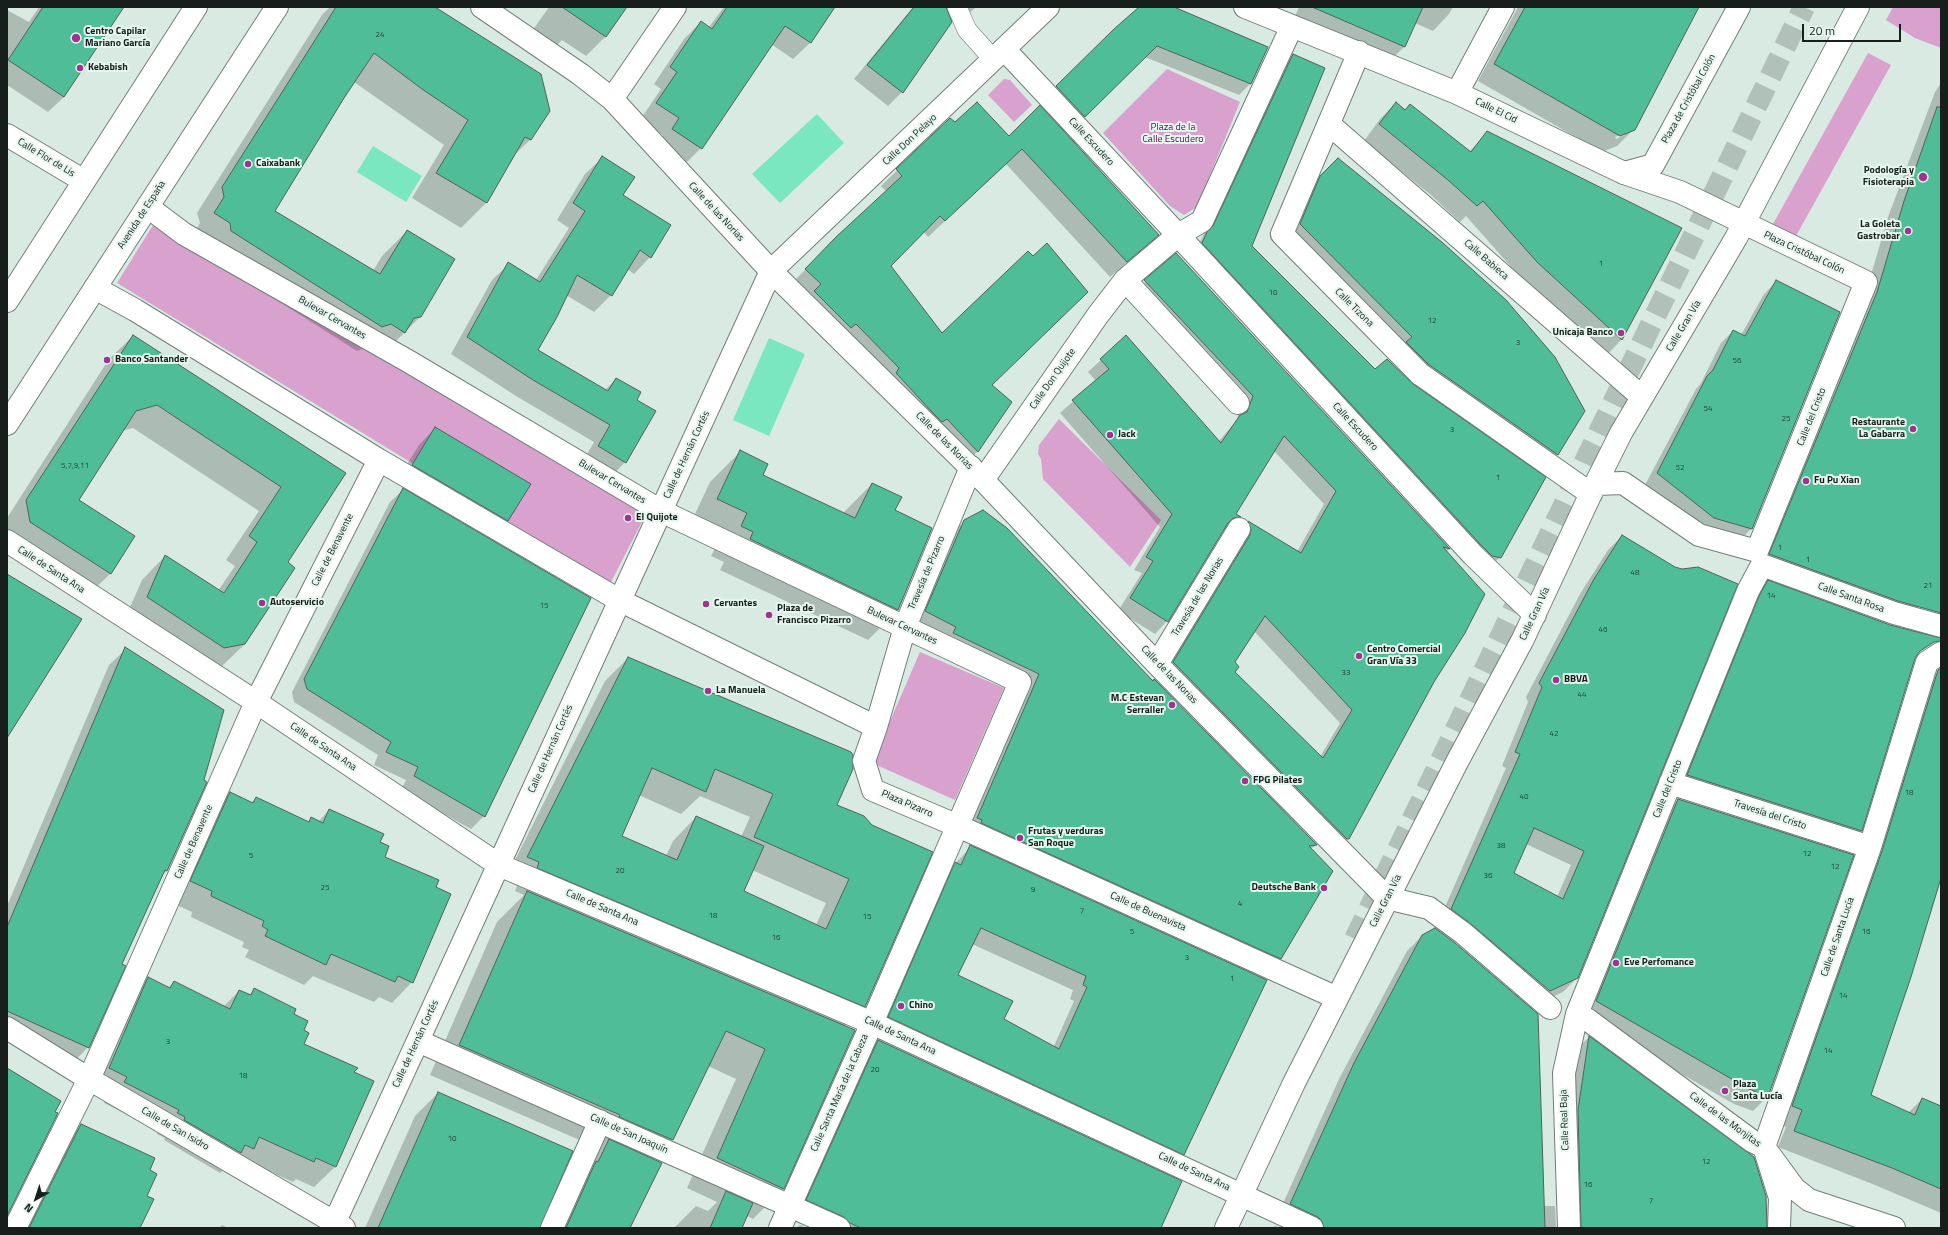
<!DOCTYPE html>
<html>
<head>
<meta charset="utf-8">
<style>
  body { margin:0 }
  #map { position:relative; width:1948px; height:1235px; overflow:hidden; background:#d8eae2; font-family:"Titillium Web",sans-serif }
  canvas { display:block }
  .frame { position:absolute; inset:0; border:8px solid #171e1b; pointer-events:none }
  .north { position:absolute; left:16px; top:1179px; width:40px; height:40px; -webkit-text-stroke:3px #e5f7ef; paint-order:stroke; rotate:219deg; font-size:11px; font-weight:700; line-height:16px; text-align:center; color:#171e1b }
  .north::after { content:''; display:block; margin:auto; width:14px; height:18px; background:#171e1b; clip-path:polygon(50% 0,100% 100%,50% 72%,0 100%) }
  .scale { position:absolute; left:1802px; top:24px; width:99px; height:18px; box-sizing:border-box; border:2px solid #171e1b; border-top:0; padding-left:5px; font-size:12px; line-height:14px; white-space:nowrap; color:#171e1b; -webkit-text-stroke:3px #e5f7ef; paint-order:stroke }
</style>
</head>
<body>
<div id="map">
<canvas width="1948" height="1235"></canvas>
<div class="frame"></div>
<div class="north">N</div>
<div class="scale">20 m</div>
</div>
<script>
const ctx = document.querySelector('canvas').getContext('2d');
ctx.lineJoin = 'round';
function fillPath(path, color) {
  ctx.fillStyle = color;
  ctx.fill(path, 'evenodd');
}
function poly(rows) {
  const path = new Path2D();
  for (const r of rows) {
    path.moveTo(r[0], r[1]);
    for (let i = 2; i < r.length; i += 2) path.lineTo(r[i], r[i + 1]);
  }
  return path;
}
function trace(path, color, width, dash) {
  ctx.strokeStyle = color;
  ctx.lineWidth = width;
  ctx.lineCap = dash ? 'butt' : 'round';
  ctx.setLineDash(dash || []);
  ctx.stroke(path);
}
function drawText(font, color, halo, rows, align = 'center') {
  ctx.font = font + ' "Titillium Web",sans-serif';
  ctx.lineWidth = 4;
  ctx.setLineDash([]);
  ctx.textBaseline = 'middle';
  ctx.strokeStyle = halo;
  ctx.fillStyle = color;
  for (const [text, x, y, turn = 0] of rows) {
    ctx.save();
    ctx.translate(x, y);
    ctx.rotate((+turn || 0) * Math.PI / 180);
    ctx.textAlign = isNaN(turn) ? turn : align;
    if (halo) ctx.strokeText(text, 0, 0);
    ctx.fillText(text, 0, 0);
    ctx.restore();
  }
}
const green = poly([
  [1893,7,1941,7,1941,48,1915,38,1886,20],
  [1868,53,1891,65,1796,236,1773,224],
  [1167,69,1240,102,1197,207,1184,215,1170,206,1103,133],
  [1004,79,1010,80,1032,105,1014,122,988,95],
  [155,222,646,514,610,584,117,283],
  [1059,419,1161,520,1130,567,1043,479,1041,459,1038,454,1039,445],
  [920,652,1004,688,955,800,872,763]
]);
const water = poly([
  [817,114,844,143,780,203,752,174],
  [373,146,422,176,406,202,357,172],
  [769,338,805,354,769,436,733,420]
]);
const shadow = poly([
  [39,7,122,7,64,97,48,112,7,85,7,10,29,22],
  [330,7,433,7,549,111,530,140,512,157,486,203,461,228,412,198,444,145,354,82,274,211,373,271,382,256,407,231,420,317,380,357,365,348,357,351,207,256,190,239,200,223,197,213,322,15],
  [549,7,625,7,605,37,586,56,562,40,552,50,530,34],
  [724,7,833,7,810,43,793,59,771,44,701,148,684,165,656,146,663,135,640,120,661,89,654,84,684,39,701,22,709,27],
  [913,7,976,7,957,25,949,12,947,11,902,92,888,106,854,79],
  [1141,7,1172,7,1250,84,1239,95,1145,57,1073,127,1045,98,1114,29],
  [1299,7,1453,7,1449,14,1433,31,1415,23,1404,47,1382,69,1290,28],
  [1518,7,1699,7,1634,129,1617,146,1602,152,1478,81],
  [1625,133,1625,135,1616,139,1615,137],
  [1293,55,1251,247,1500,557,1487,570,1195,246,1201,240,1280,68],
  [1941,83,1941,567,1918,606,1902,622,1754,570,1861,309,1888,217,1935,92],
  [1396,103,1469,152,1487,133,1681,228,1621,340,1606,356,1521,278,1466,216,1460,222,1432,196,1364,141,1380,119],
  [950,119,955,123,1009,137,1158,235,1110,277,1006,164,928,237,923,231,889,266,942,335,990,385,978,451,962,467,790,285,837,238,887,192,881,186],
  [602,158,622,195,650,257,634,274,627,269,611,295,594,312,566,295,536,351,605,390,616,379,635,401,625,462,609,479,582,463,594,442,516,396,451,354,492,280,509,264,536,280,569,228,557,220,585,174],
  [1338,160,1583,411,1557,455,1541,471,1284,240,1304,194],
  [1176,254,1449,549,1446,552,1433,682,1348,838,1335,851,1161,675,1236,535,1249,522,1297,552,1324,504,1274,451,1234,514,1240,517,1228,529,1223,530,1167,621,1155,634,1118,611,1142,573,1134,570,1160,527,1060,413,1096,381,1088,372,1101,360,1218,442,1237,420,1240,409,1132,294],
  [1254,631,1340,723,1320,757,1234,672,1234,662],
  [1776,282,1752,528,1740,540,1702,530,1645,485,1696,389,1701,383,1721,343,1733,331,1741,335,1764,294],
  [133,336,344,474,286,562,245,644,221,667,124,621,142,580,165,556,218,591,235,566,226,560,259,511,133,428,122,431,78,500,134,536,110,574,86,597,7,546,7,518,109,359],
  [435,428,508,520,491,537,396,482,419,445],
  [740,452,762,476,843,513,872,484,894,511,898,610,868,640,720,570,724,562,711,556,718,543,688,529,710,482],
  [403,490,484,816,471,829,401,790,406,780,374,765,378,755,294,702,292,692,390,502],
  [965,521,1153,682,1316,845,1311,849,1280,958,1264,974,962,834,1024,690,910,628,948,537],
  [1622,536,1577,978,1563,992,1535,1005,1438,923,1506,768,1502,766,1528,702,1526,697,1580,594,1608,550],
  [1526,844,1571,865,1557,897,1512,874],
  [1768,582,1904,630,1914,659,1861,831,1845,846,1672,791,1752,597],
  [126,649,203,781,167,870,162,875,121,964,88,1047,72,1064,7,1035,7,906,109,665],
  [628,658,836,806,864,817,865,1006,845,1026,854,1030,783,1189,753,1219,747,1216,741,1228,674,1228,696,1206,708,1211,717,1202,687,1188,736,1079,708,1066,672,1140,652,1160,660,1163,630,1228,554,1228,591,1145,430,1075,497,922,524,895,515,891,517,886,505,880,605,681],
  [639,795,681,814,700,796,750,817,741,837,696,817,673,841,666,856,621,836],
  [752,870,826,903,816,925,743,891],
  [1941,669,1941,875,1870,1095,1908,1113,1922,1099,1941,1107,1941,1213,1875,1185,1778,1147,1786,1127,1776,1123,1921,688],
  [230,793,251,803,256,798,307,822,311,819,318,822,329,810,379,842,412,982,392,1003,379,997,374,1002,313,976,304,985,245,957,249,950,242,947,244,942,191,917,192,912,170,902,209,814],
  [1678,800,1768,1096,1753,1111,1734,1104,1582,1017,1663,815],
  [971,847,1265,980,1184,1153,1170,1167,875,1031,942,877],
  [972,944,1073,990,1070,999,1074,1001,1054,1046,1003,1020,957,976],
  [1423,935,1544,1206,1555,1206,1556,1228,1293,1228,1276,1219,1339,1079,1407,951],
  [148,978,168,988,174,982,223,1007,239,991,249,995,255,989,293,1014,303,1030,303,1044,352,1072,373,1082,335,1167,314,1187,296,1179,293,1182,242,1159,227,1166,220,1173,164,1140,165,1138,157,1134,159,1131,104,1103,107,1098,89,1088,128,998],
  [1589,1037,1766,1228,1566,1228,1574,1052],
  [878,1041,1159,1228,826,1228,793,1214,865,1055],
  [438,1093,539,1228,365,1228,415,1116],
  [81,1125,148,1171,139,1228,15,1228,51,1155],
  [222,1225,228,1228,219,1228],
  [800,1225,806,1228,797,1228],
  [1275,1226,1280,1228,1272,1228]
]);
const building = poly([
  [43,7,124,7,64,97,8,60,43,7],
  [336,7,435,7,541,74,550,111,531,140,525,137,487,203,436,173,468,120,422,89,374,53,344,98,275,211,380,274,407,230,455,259,421,317,414,318,405,333,391,324,382,327,231,231,230,223,214,213,224,197,222,187,336,7],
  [562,7,627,7,606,37,562,7],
  [727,7,835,7,811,43,785,26,702,149,672,129,679,118,656,103,677,72,670,67,701,21,712,29,727,7],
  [914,7,946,7,952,22,903,93,867,65,914,7],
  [1139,7,1174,7,1268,47,1251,84,1157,46,1085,117,1056,86,1114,29,1139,7],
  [1312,7,1423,7,1405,47,1312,7],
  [1525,7,1699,7,1635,130,1620,136,1494,64,1525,7],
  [1293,54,1325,68,1252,246,1375,369,1387,359,1413,384,1546,477,1501,558,1492,556,1482,546,1202,243,1207,232,1213,226,1293,54],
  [977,102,1009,136,1040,105,1159,235,1127,262,1022,149,945,221,940,216,891,266,942,333,1028,251,1033,256,1047,243,1088,292,992,385,1012,402,978,452,947,419,942,422,932,412,896,373,899,368,856,324,851,328,814,291,821,284,805,269,836,237,902,176,896,169,950,118,955,122,977,102],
  [1396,102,1405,110,1410,104,1471,152,1487,131,1682,228,1622,340,1537,262,1483,201,1477,206,1448,180,1379,124,1396,102],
  [1937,107,1941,107,1941,613,1898,601,1769,554,1877,292,1904,201,1937,107],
  [602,156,635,177,623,195,671,225,651,258,640,250,612,296,577,275,557,317,538,350,608,391,616,378,641,392,637,400,656,411,626,463,598,446,610,425,533,380,467,337,508,262,540,282,585,211,573,203,602,156],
  [1338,158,1443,243,1506,300,1555,357,1585,411,1558,455,1428,364,1406,342,1412,337,1300,224,1320,176,1338,158],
  [1176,253,1450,549,1443,547,1485,594,1465,633,1434,682,1349,839,1347,839,1173,662,1250,535,1251,529,1248,521,1301,553,1336,491,1284,436,1236,514,1241,517,1233,518,1228,523,1168,622,1130,598,1153,561,1146,557,1172,514,1072,400,1109,369,1100,359,1126,335,1221,443,1240,415,1247,412,1253,396,1144,280,1176,253],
  [1265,616,1352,710,1323,758,1235,672,1239,667,1235,662,1265,616],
  [1776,280,1840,312,1752,529,1714,518,1657,473,1707,376,1713,370,1733,330,1745,336,1776,280],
  [133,335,346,473,288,562,295,568,245,644,224,648,147,597,165,555,224,593,257,542,249,536,281,487,157,405,136,411,79,500,135,536,111,574,30,522,26,500,133,335],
  [435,427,531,484,508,521,412,465,435,427],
  [740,450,768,464,763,475,855,518,872,483,902,497,895,510,932,528,898,610,750,539,753,532,741,526,747,513,717,499,740,450],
  [403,488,591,598,485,817,414,776,418,767,386,752,391,742,307,689,304,679,403,488],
  [983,510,1007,528,1153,681,1154,679,1317,845,1309,846,1333,871,1281,959,981,823,982,820,977,818,1039,674,953,633,956,627,925,611,964,520,983,510],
  [1622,535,1675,567,1682,569,1698,567,1738,584,1578,978,1550,991,1471,924,1451,909,1520,754,1515,752,1542,687,1539,683,1594,579,1622,535],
  [1534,828,1584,851,1563,899,1514,873,1534,828],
  [7,574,82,619,7,738,7,574],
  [1768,580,1890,625,1941,638,1941,641,1934,642,1920,651,1915,658,1862,831,1687,775,1759,596,1768,580],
  [125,647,224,710,204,780,207,782,167,871,165,870,122,964,126,966,89,1048,7,1011,7,927,125,647],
  [628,657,851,752,853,755,853,769,837,805,864,816,872,825,933,852,865,1007,537,868,539,862,527,857,628,657],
  [652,768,706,792,715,769,773,794,754,837,849,879,826,929,744,891,764,846,696,816,677,860,622,836,652,768],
  [1941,668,1941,878,1911,977,1871,1095,1915,1115,1922,1098,1941,1106,1941,1189,1892,1168,1794,1131,1802,1110,1792,1106,1882,851,1938,670,1941,668],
  [230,792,253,803,256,797,309,822,311,817,323,823,329,809,384,834,380,842,389,846,385,857,439,880,436,887,451,894,413,983,398,976,395,982,331,954,326,965,265,936,268,930,262,926,264,921,211,896,212,891,190,881,230,792],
  [1678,799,1854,855,1768,1097,1749,1089,1596,1001,1678,799],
  [970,845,1267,980,1184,1155,888,1017,955,862,961,865,970,845],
  [981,928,1086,976,1083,985,1087,987,1059,1049,1004,1019,1013,1001,958,975,981,928],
  [527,891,855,1030,784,1189,717,1158,765,1049,726,1031,673,1140,619,1117,620,1115,459,1045,527,891],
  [1435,928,1455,943,1538,1014,1545,1228,1324,1228,1322,1221,1318,1217,1290,1204,1354,1063,1422,935,1435,928],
  [148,977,170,988,174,981,230,1009,239,990,251,995,254,988,296,1009,294,1014,308,1021,304,1030,309,1033,304,1044,358,1068,354,1072,374,1081,336,1167,316,1158,314,1162,259,1137,254,1149,245,1145,241,1153,184,1120,185,1117,177,1113,179,1110,124,1082,127,1077,109,1068,148,977],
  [1589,1036,1754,1157,1766,1196,1767,1228,1581,1228,1578,1110,1589,1036],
  [878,1040,1182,1181,1161,1228,861,1228,850,1223,844,1217,806,1200,878,1040],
  [7,1068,61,1101,55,1112,58,1113,7,1216,7,1068],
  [438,1092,573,1151,540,1228,378,1228,438,1092],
  [81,1124,155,1158,150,1170,157,1174,147,1196,154,1199,140,1228,29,1228,81,1124],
  [609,1139,662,1163,630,1228,566,1228,596,1161,598,1162,609,1139],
  [726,1191,753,1203,742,1228,710,1228,726,1191]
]);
const minorTunnel = poly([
  [1355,939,1804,7]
]);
const service = poly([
  [957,7,967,30,994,60]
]);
const pedestrian = poly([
  [1329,124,1642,397],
  [148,207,184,234,408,361,661,511,1020,682,872,1023,1312,1228],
  [1178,235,1473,555,1535,615],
  [95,288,135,310,379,460,619,600,876,727],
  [1420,374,1591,494],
  [971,467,905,627,876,727,864,761,873,790,958,826,1337,998],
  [983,480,1157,664,1387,898,1429,908,1463,933,1550,1008],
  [1596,484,1623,483,1699,535,1757,551,1866,282,1680,192,1624,173],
  [1157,664,1239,529],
  [256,702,379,460],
  [790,1206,839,1228],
  [1226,1228,1294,1083,1355,963,1457,762,1523,639,1593,489,1621,433,1736,238,1858,7]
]);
const minor = poly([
  [482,7,580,74,612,99,771,271,983,480,1098,315,1125,280,1178,235,1202,221,1292,26],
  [1245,7,1457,93,1624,173,1653,165,1739,7],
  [1004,49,1178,235],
  [1359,52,1282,234,1420,374],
  [1457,93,1503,7],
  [612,99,675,7],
  [7,135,84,181],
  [1125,280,1238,403],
  [7,541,256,702,499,865,872,1023,780,1228],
  [1670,783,1870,847],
  [1577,1014,1588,1020,1752,1141,1764,1147,1794,1188,1809,1200,1894,1228],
  [7,1028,89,1079,344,1228],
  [418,1041,790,1206],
  [15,1228,89,1079,256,702],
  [332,1228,771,271,1048,7],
  [552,1228,600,1121],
  [1569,1228,1564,1073,1577,1014,1748,591,1762,565,1894,613,1941,626],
  [1779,1228,1780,1198,1764,1147,1870,847,1927,662,1941,653]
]);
const tertiary = poly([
  [7,301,196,7],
  [7,424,277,7]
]);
const markers = [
  [76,38,5,"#a03392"],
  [80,68,4,"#a03392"],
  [248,164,4,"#a03392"],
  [1923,177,5,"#a03392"],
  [1908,231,4,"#a03392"],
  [1621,333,4,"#a03392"],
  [107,360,4,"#a03392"],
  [1913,429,4,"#a03392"],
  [1110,435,4,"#a03392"],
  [1806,481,4,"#a03392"],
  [628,518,4,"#a03392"],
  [262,603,4,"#a03392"],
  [706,604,4,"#a03392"],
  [769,615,4,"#a03392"],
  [1359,656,4,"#a03392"],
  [1556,680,4,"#a03392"],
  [708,691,4,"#a03392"],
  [1172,705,4,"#a03392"],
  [1245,781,4,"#a03392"],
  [1020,838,4,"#a03392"],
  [1324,888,4,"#a03392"],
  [1616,963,4,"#a03392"],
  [901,1006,4,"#a03392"],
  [1725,1091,4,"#a03392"]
];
const numberNames = [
  ["24",380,35],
  ["1",1601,264],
  ["10",1273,293],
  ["12",1432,321],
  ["3",1518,343],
  ["56",1737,361],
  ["54",1708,409],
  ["25",1786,419],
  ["3",1452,430],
  ["5,7,9,11",75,466],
  ["52",1680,468],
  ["1",1498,478],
  ["1",1780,548],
  ["1",1808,560],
  ["48",1635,573],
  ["21",1928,586],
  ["14",1771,596],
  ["15",544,606],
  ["46",1603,630],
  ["33",1346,673],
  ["44",1582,695],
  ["42",1554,734],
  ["18",1909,793],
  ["40",1524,797],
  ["38",1501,846],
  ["12",1807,854],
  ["5",251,856],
  ["12",1835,867],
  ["20",620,871],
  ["36",1488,876],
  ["25",325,888],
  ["9",1033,890],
  ["4",1240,904],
  ["7",1082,911],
  ["18",713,916],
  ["15",867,917],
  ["5",1132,932],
  ["16",1866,932],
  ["16",776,938],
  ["3",1187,958],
  ["1",1232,979],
  ["14",1843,996],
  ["3",168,1042],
  ["14",1828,1051],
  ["20",875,1070],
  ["18",243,1076],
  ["10",452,1139],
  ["12",1706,1162],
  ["16",1588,1185],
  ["7",1651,1201]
];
const poiNames = [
  ["Centro Capilar",85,32],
  ["Mariano García",85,44],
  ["Kebabish",88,68],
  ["Caixabank",256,164],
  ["Podología y",1914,171,"right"],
  ["Fisioterapia",1914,183,"right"],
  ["La Goleta",1900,225,"right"],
  ["Gastrobar",1900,237,"right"],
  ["Unicaja Banco",1613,333,"right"],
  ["Banco Santander",115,360],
  ["Restaurante",1905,423,"right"],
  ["La Gabarra",1905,435,"right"],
  ["Jack",1118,435],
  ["Fu Pu Xian",1814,481],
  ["El Quijote",636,518],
  ["Autoservicio",270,603],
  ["Cervantes",714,604],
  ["Plaza de",777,609],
  ["Francisco Pizarro",777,621],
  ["Centro Comercial",1367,650],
  ["Gran Vía 33",1367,662],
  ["BBVA",1564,680],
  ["La Manuela",716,691],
  ["M.C Estevan",1164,699,"right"],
  ["Serraller",1164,711,"right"],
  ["FPG Pilates",1253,781],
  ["Frutas y verduras",1028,832],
  ["San Roque",1028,844],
  ["Deutsche Bank",1316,888,"right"],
  ["Eve Perfomance",1624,963],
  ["Chino",909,1006],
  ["Plaza",1733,1085],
  ["Santa Lucía",1733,1097]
];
const streetNames = [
  ["Plaza de Cristóbal Colón",1689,99,-61],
  ["Calle El Cid",1496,111,26],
  ["Calle Don Pelayo",910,140,-43],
  ["Calle Escudero",1091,142,47],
  ["Calle Flor de Lis",46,158,31],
  ["Calle de las Norias",716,212,47],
  ["Avenida de España",142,215,-57],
  ["Plaza Cristóbal Colón",1804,253,25],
  ["Calle Babieca",1486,260,41],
  ["Calle Tizona",1354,308,45],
  ["Bulevar Cervantes",332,318,30],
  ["Calle Gran Vía",1684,326,-59],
  ["Calle Don Quijote",1053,379,-55],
  ["Calle del Cristo",1812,417,-68],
  ["Calle Escudero",1355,427,47],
  ["Calle de las Norias",944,441,45],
  ["Calle de Hernán Cortés",687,455,-65],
  ["Bulevar Cervantes",612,482,31],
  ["Calle de Benavente",333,550,-63],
  ["Calle de Santa Ana",51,570,33],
  ["Travesía de Pizarro",927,573,-67],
  ["Travesía de las Norias",1198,597,-59],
  ["Calle Santa Rosa",1851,598,20],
  ["Calle Gran Vía",1535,614,-65],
  ["Bulevar Cervantes",902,626,25],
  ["Calle de las Norias",1169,675,46],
  ["Calle de Santa Ana",323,747,34],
  ["Calle de Hernán Cortés",551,749,-66],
  ["Calle del Cristo",1668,789,-68],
  ["Plaza Pizarro",907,804,23],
  ["Travesía del Cristo",1770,815,18],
  ["Calle de Benavente",194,842,-66],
  ["Calle Gran Vía",1386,901,-63],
  ["Calle de Santa Ana",602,908,23],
  ["Calle de Buenavista",1148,912,24],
  ["Calle de Santa Lucía",1838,937,-71],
  ["Calle de Santa Ana",900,1036,25],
  ["Calle de Hernán Cortés",416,1044,-65],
  ["Calle Santa María de la Cabeza",840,1093,-66],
  ["Calle Real Baja",1565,1120,-92],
  ["Calle de las Monjitas",1725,1120,36],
  ["Calle de San Isidro",175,1129,30],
  ["Calle de San Joaquín",629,1134,24],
  ["Calle de Santa Ana",1194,1172,25]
];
const parkNames = [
  ["Plaza de la",1173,128],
  ["Calle Escudero",1173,140]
];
fillPath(green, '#d9a1ce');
fillPath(water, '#7ae7c0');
fillPath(shadow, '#0003');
fillPath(building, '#4ebd98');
trace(building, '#51615a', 1);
trace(minorTunnel, '#b1c1ba', 22, [22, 11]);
trace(service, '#708079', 20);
trace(pedestrian, '#708079', 24);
trace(minor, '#708079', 24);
trace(tertiary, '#708079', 24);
trace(service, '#fff', 19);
trace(pedestrian, '#fff', 22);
trace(minor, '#fff', 22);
trace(tertiary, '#fff', 22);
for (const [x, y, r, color] of markers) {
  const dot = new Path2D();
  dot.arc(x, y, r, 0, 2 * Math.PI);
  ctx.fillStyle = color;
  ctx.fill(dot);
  trace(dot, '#e5f7ef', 1.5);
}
drawText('8px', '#25463a', null, numberNames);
drawText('bold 10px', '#171e1b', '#e5f7ef', poiNames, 'left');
drawText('10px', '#171e1b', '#e5f7ef', streetNames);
drawText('10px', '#4f0f47', '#e5f7ef', parkNames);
</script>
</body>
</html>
